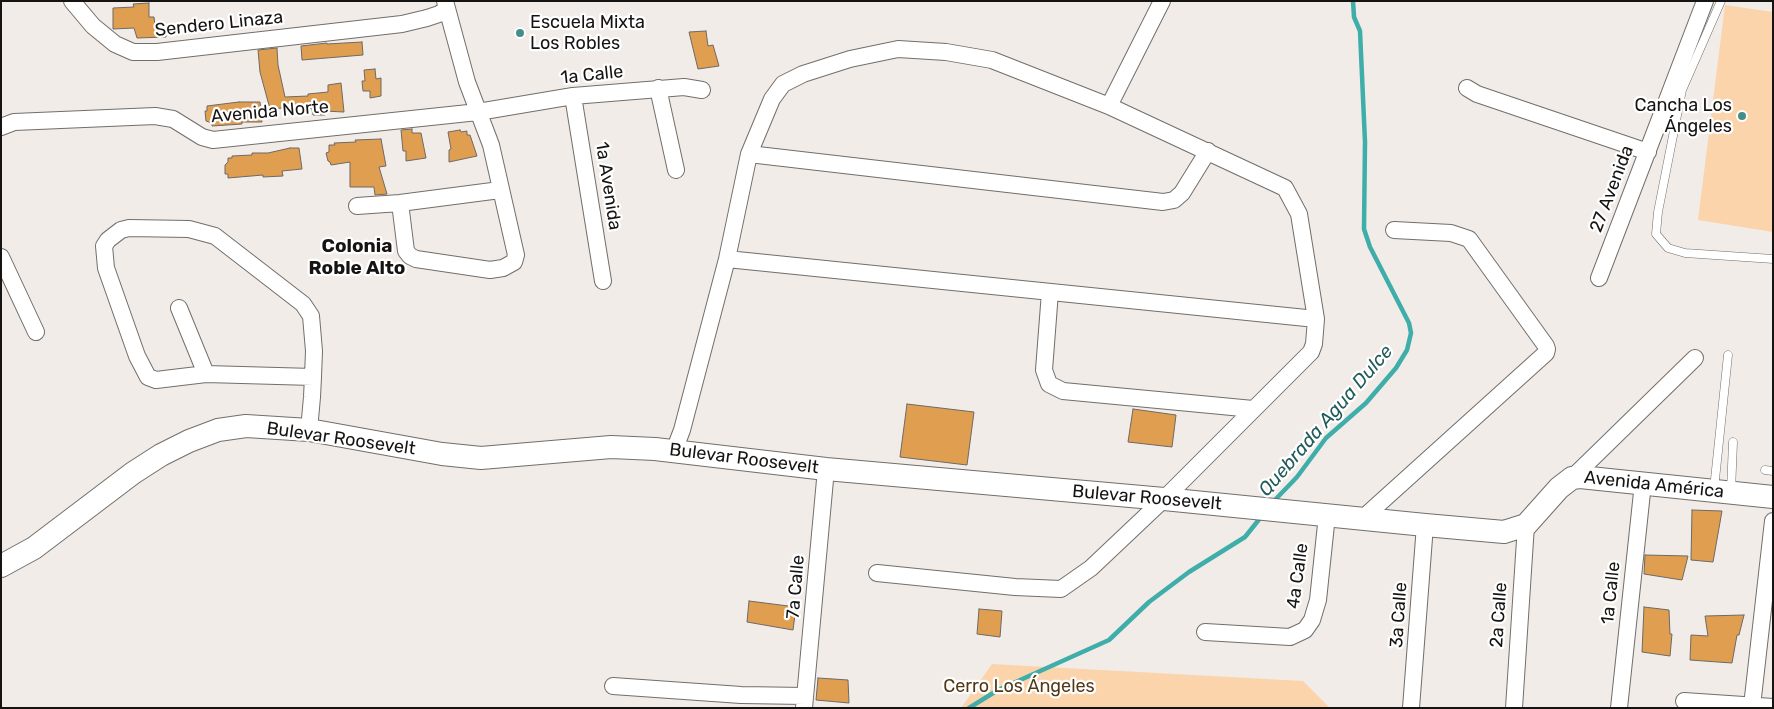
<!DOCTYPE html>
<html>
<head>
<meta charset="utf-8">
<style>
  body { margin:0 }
  #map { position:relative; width:1774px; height:709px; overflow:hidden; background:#f1ece7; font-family:Rubik,sans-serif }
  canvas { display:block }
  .frame { position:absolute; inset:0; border:2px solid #161413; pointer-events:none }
</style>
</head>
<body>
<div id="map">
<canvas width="1774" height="709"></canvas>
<div class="frame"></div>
</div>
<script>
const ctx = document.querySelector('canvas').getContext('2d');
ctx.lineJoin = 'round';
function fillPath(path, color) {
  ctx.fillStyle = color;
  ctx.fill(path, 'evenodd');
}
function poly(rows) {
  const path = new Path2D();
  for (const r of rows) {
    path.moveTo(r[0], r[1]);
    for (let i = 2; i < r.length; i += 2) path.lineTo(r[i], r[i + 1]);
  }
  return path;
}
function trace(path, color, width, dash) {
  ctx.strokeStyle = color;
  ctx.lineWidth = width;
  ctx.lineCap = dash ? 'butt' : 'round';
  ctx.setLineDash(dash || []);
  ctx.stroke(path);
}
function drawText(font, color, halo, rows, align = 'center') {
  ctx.font = font + ' Rubik,sans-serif';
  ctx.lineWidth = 4.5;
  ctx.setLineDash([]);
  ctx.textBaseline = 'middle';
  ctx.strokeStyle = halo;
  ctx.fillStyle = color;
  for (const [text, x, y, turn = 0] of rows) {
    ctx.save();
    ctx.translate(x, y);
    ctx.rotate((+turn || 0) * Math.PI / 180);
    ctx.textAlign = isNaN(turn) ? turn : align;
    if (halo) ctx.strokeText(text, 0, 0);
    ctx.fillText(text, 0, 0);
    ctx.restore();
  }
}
const green = poly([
  [1725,5,1773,12,1773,232,1698,220],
  [992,664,1303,681,1330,708,961,708]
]);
const stream = poly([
  [1272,503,1297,477,1326,438,1366,403,1396,368,1407,350,1411,333,1409,323,1370,247,1364,229,1365,142,1360,31,1354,17,1353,1],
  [969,708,998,690,1109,640,1149,602,1189,572,1245,537,1261,517]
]);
const building = poly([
  [149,3,149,17,154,17,155,26,166,26,166,37,137,38,134,28,113,29,113,8,134,7,133,4,149,3],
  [706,31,708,46,713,45,719,66,698,69,689,32,706,31],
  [362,42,363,55,302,60,301,46,327,43,327,44,362,42],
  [277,48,278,65,285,97,308,96,308,94,328,92,328,85,341,83,344,112,324,111,325,115,313,115,312,109,308,108,308,106,270,109,260,72,258,50,277,48],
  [375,69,376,79,381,78,381,96,370,98,370,91,363,91,362,81,365,81,364,70,375,69],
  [239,102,260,102,262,122,242,122,242,124,212,126,212,123,206,121,205,111,207,111,207,106,239,102],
  [412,129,412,133,421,133,426,158,406,161,406,151,403,151,401,130,412,129],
  [460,130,461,132,467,131,467,135,470,135,477,156,449,162,449,150,451,149,448,132,460,130],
  [381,139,386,166,379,167,387,194,375,195,374,187,350,187,350,162,331,165,330,162,328,161,326,153,329,152,329,145,335,145,334,143,356,142,355,140,381,139],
  [290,148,299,148,302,169,282,171,283,176,263,177,263,175,228,178,228,174,225,174,225,165,228,162,228,158,232,158,232,156,252,155,252,153,268,153,290,148],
  [907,404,974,412,967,465,900,457,907,404],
  [1133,409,1176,415,1172,447,1128,442,1133,409],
  [1692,510,1722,511,1713,562,1691,560,1692,510],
  [1645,555,1688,556,1682,580,1644,574,1645,555],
  [749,601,796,607,793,630,747,622,749,601],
  [1644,607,1669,610,1670,634,1672,634,1670,656,1642,652,1644,607],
  [979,609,1002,611,1000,637,977,634,979,609],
  [1744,615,1739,635,1737,635,1732,663,1690,660,1691,635,1708,636,1705,616,1744,615],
  [818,678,848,680,849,703,816,700,818,678]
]);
const service = poly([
  [1721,1,1682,90,1658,212,1656,234,1668,248,1685,253,1773,259],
  [1765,470,1773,471],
  [1714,489,1728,355],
  [1731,491,1733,442]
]);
const minor = poly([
  [72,1,93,26,115,44,133,52,157,52,402,24,427,18,439,14,447,9],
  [658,88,676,170],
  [1467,88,1477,94,1648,152],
  [573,96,603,281],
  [1109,106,1162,1],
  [1,127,14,122,155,116,173,119,202,137,213,140,478,112,573,96,684,87,702,90],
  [749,154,1163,202,1174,200,1182,193,1208,151],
  [400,203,406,251,410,256,416,259,490,270,503,268,514,262,516,255,491,145,467,82,445,1],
  [357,206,400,203,500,190],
  [1,257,36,332],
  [727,259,1316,319],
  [1599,278,1705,1],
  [1050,292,1044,370,1049,384,1063,391,1253,409],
  [179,308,206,374],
  [309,430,312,397,313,377,314,351,311,316,303,304,215,236,189,229,129,228,121,230,108,240,104,246,106,268,137,356,148,377,156,380,206,374,313,377],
  [674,451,682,430,727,259,749,154,772,99,783,84,803,74,850,59,898,49,946,52,992,60,1109,106,1285,188,1299,214,1316,319,1314,344,1311,352,1164,499,1091,568,1061,589,1015,587,877,573],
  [1572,478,1695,358],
  [1362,519,1546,353,1547,349,1546,346,1469,239,1451,233,1394,230],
  [1205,632,1290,637,1305,630,1312,620,1318,600,1327,515],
  [613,686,741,695,805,696],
  [1684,701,1773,707],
  [1752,706,1773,521],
  [804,708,826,469],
  [1411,708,1425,525],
  [1514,708,1526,525],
  [1619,708,1643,483]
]);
const secondary = poly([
  [1,566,34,548,133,473,161,455,189,441,218,430,246,426,309,430,442,454,481,458,611,447,655,449,826,469,1164,499,1425,525,1504,532,1526,525,1559,488,1572,478,1580,477,1773,497]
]);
const markers = [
  [520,33,5,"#458d89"],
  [1742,116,5,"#458d89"]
];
const poiNames = [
  ["Escuela Mixta",530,23],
  ["Los Robles",530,44],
  ["Cancha Los",1732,106,"right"],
  ["Ángeles",1732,127,"right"]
];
const streetNames = [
  ["Sendero Linaza",219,24,-6],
  ["1a Calle",592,75,-6],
  ["Avenida Norte",270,112,-5],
  ["1a Avenida",608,186,81],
  ["27 Avenida",1612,189,-69],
  ["Bulevar Roosevelt",341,439,8],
  ["Bulevar Roosevelt",744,459,7],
  ["Avenida América",1654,485,6],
  ["Bulevar Roosevelt",1147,498,5],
  ["4a Calle",1298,576,-82],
  ["7a Calle",796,587,-85],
  ["1a Calle",1611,593,-84],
  ["3a Calle",1399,615,-86],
  ["2a Calle",1499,615,-86]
];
const parkNames = [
  ["Cerro Los Ángeles",1019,687]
];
const neighbourhoodNames = [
  ["Colonia",357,247],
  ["Roble Alto",357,269]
];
const waterNames = [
  ["Quebrada Agua Dulce",1326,421,-49]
];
fillPath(green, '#fbd4ab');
trace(stream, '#3fada9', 4.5);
fillPath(building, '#e09e50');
trace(building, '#6d6965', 1);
trace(service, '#726e6a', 9);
trace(minor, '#726e6a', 18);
trace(secondary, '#726e6a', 24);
trace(service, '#fff', 8);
trace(minor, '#fff', 16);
trace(secondary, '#fff', 22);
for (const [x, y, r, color] of markers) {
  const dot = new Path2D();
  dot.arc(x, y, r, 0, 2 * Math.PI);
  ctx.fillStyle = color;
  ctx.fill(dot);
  trace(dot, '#fff', 2);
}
drawText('18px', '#161413', '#fff', poiNames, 'left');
drawText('18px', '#161413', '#fff', streetNames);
drawText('18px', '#533817', '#fff', parkNames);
drawText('bold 19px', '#161413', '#fff', neighbourhoodNames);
drawText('italic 19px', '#205c59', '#fff', waterNames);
</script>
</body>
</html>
